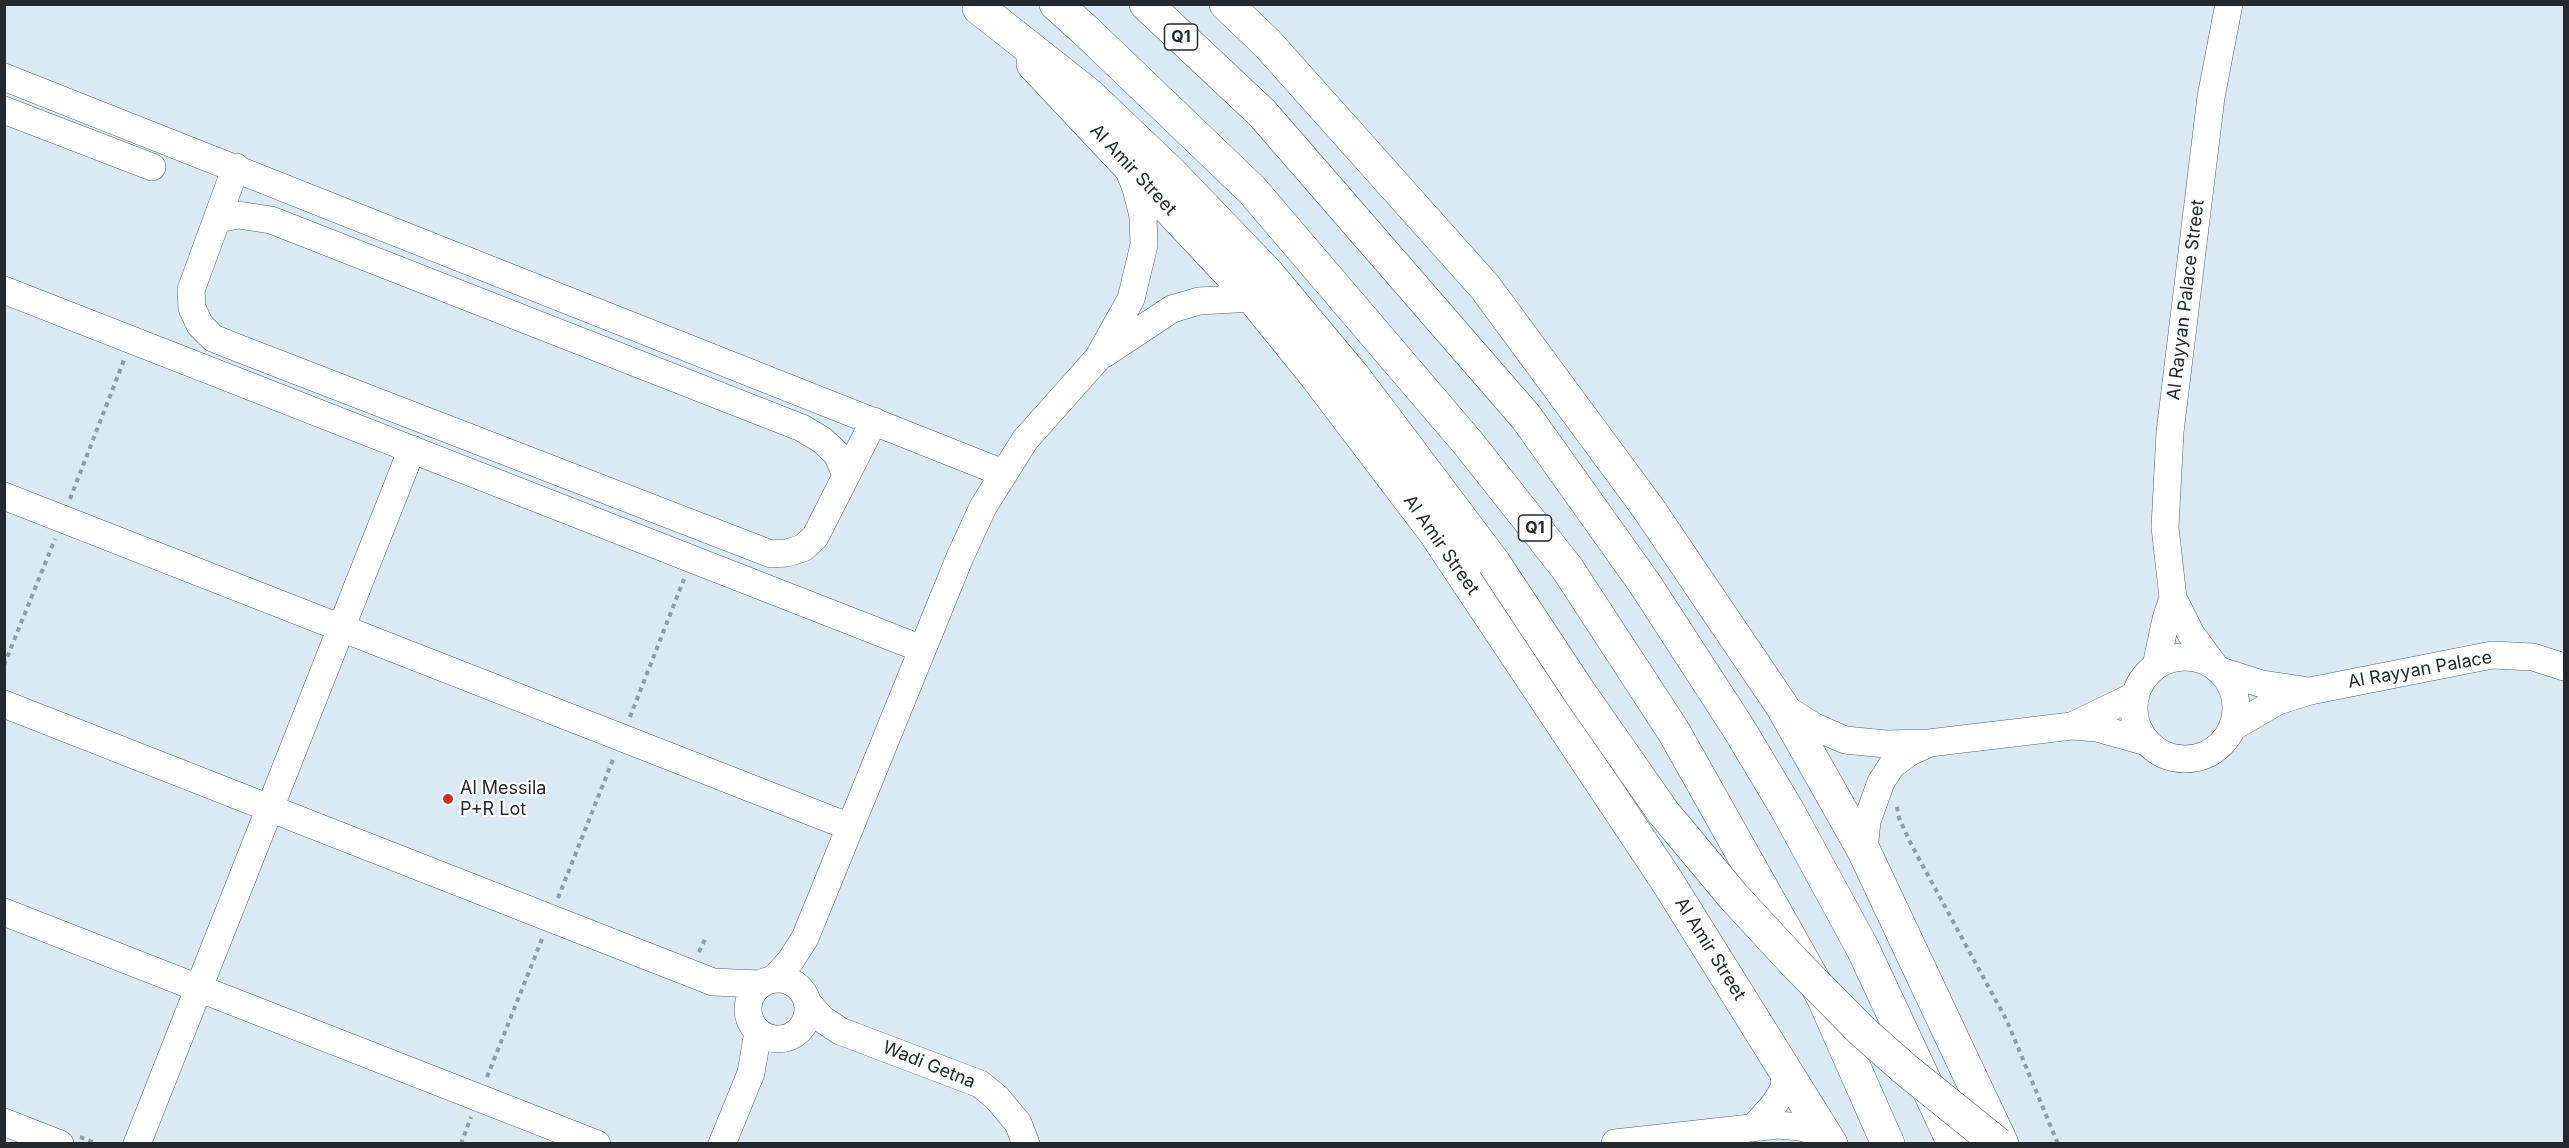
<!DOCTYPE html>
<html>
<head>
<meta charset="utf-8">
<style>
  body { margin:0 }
  #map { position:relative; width:2569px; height:1148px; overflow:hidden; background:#dae9f2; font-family:Inter,sans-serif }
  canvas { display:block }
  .frame { position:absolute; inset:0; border:6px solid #23292c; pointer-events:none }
</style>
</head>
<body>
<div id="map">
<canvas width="2569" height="1148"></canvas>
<div class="frame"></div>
</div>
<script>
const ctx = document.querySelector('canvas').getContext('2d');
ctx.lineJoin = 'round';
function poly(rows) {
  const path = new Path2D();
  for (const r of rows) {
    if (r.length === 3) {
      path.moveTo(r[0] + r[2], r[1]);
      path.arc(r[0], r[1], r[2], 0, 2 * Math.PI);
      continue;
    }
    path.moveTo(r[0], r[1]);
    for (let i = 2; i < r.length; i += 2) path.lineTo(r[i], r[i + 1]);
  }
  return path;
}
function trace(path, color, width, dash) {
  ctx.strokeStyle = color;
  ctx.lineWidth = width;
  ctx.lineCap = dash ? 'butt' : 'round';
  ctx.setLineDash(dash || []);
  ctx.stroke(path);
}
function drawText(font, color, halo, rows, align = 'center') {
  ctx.font = font + ' Inter,sans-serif';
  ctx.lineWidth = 4.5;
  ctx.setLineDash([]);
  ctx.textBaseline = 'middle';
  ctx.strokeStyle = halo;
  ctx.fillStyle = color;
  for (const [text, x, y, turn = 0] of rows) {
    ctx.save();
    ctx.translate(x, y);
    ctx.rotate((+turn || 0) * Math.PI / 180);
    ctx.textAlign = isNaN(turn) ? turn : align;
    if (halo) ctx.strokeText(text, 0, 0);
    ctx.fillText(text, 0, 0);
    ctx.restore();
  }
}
const path = poly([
  [70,499,124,360],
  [4,665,55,539],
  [630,717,684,579],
  [1897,807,1899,818,1911,844,2007,1021,2058,1144],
  [558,898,614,757],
  [699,952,706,937],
  [487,1077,542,939],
  [80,1137,97,1144],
  [461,1144,471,1117]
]);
const minor = poly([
  [4,77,1003,473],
  [4,110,152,167],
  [236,167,191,290,192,308,200,325,213,338,230,345,771,554,787,553,803,548,815,537,874,421],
  [217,219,238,215,271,220,802,428,822,440,837,454,846,475],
  [4,290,922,649],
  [1104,354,1172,309,1199,301,1253,298],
  [4,496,850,827],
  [2185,708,51],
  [2214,665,2191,634,2173,598,2165,527,2170,432,2211,97,2229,4],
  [2156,666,2166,619,2173,598],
  [2221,671,2262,684,2303,690],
  [4,704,713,982,760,984],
  [1783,707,1813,726,1845,740,1886,744,1929,743,2072,726,2097,728,2147,742],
  [2072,726,2136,695],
  [2233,727,2278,701,2310,691,2492,655,2533,657,2564,667],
  [1864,851,1867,821,1881,782,1892,765,1910,752,1928,744],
  [4,912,597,1144],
  [774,979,791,960,805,938,960,557,983,507,1025,440,1098,358,1131,299,1144,245,1143,216,1136,188,1127,166],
  [778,1009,30],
  [807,1002,822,1019,840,1031,980,1084,997,1098,1018,1123,1026,1144],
  [4,1122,60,1144],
  [1753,1128,1773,1106,1784,1089,1785,1068],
  [1615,1143,1778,1125,1800,1127,1823,1133],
  [137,1144,412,449],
  [722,1144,751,1073,758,1032]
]);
const major = poly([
  [1226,4,1267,43,1485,287,1648,508,1782,706,1864,851,2002,1144],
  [1033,64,1253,298,1316,376,1436,534,1667,881,1831,1144]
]);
const highway = poly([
  [1056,4,1086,31,1252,190,1468,443,1567,568,1674,732,1823,997,1888,1144],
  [1146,4,1262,113,1526,417,1645,584,1739,729,1788,811,1863,949,1954,1144],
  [979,8,1088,94,1172,174,1268,274,1354,377,1494,563]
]);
const highwayBridge = poly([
  [1494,563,1580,693,1663,812,1733,896,1793,961,1862,1031,1905,1069,1998,1144]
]);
const markers = [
  [448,799,6,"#c1351d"]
];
const shields = [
  [1181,37,33],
  [1535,528,33]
];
const shieldNames = [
  ["Q1",1181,37],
  ["Q1",1535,528]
];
const streetNames = [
  ["Al Amir Street",1133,170,47],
  ["Al Rayyan Palace Street",2186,300,-83],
  ["Al Amir Street",1441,545,55],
  ["Al Rayyan Palace",2420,670,-10],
  ["Al Amir Street",1710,949,58],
  ["Wadi Getna",929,1065,22]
];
const poiNames = [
  ["Al Messila",460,789],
  ["P+R Lot",460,810]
];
trace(minor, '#556269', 28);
trace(major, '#556269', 34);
trace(highway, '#556269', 34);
trace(path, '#919da3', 4, [4.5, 4.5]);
trace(minor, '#fff', 27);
trace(major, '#fff', 33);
trace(highway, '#fff', 33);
trace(highwayBridge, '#556269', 34, []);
trace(highwayBridge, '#fff', 33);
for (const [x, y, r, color] of markers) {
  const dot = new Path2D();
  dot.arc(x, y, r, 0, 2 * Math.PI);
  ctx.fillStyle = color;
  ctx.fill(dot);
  trace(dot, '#fff', 2);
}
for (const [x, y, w] of shields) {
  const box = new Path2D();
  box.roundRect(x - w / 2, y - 13, w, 26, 4.5);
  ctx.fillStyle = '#fff';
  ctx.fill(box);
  trace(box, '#23292c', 1.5);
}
drawText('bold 16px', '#23292c', null, shieldNames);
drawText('18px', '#23292c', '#fff', streetNames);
drawText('18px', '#23292c', '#fff', poiNames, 'left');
</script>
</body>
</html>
